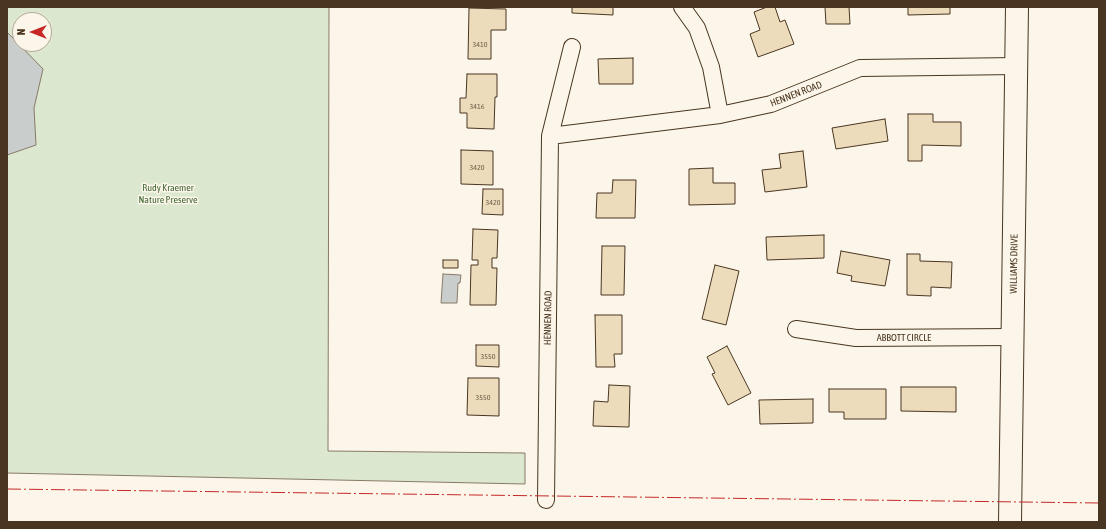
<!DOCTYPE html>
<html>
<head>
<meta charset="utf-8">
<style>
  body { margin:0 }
  #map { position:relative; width:1106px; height:529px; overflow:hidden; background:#fbf6e9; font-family:"Asap Condensed",sans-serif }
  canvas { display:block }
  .frame { position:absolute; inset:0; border:8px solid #4a3520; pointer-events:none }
  .north { position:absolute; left:12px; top:12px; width:40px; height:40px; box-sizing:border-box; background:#fbf6e9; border:1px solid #b4a999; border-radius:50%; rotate:270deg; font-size:11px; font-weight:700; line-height:16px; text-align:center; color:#4a3520 }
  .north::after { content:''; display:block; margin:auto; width:14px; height:18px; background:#c62828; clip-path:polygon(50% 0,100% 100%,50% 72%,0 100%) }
</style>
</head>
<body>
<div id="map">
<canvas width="1106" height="529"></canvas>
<div class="frame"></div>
<div class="north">N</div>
</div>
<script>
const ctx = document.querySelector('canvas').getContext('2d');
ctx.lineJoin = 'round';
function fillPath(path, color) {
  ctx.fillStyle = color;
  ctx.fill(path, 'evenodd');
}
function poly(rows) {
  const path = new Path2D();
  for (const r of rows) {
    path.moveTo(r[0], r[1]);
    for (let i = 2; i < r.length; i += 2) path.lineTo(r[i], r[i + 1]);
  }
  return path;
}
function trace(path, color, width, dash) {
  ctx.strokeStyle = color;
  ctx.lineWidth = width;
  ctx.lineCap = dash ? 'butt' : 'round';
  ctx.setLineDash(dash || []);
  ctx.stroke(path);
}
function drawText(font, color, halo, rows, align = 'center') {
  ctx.font = font + ' "Asap Condensed",sans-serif';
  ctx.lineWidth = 3;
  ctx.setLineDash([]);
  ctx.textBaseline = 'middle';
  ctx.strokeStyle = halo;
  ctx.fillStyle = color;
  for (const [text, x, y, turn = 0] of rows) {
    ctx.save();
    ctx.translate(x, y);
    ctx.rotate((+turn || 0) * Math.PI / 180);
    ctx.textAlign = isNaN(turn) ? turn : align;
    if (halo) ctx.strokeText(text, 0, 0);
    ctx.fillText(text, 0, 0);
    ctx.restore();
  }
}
const green = poly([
  [7,7,329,7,328,451,525,453,525,484,7,473,7,7],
  [20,20,44,20,44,44,20,44,20,20]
]);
const water = poly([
  [7,32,43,69,34,108,36,145,7,155,7,32],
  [443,274,461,275,460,283,458,283,457,303,441,303,443,274]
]);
const building = poly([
  [572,7,613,7,613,15,572,13,572,7],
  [767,7,775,7,780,22,785,20,794,44,758,57,750,34,760,30,754,12,767,7],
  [825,7,849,7,850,24,826,24,825,7],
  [908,7,950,7,950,14,908,15,908,7],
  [469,8,506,9,506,30,491,30,491,59,468,59,469,8],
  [633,58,633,84,599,84,598,59,633,58],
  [467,74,497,74,497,97,495,97,494,129,467,128,467,113,460,113,460,98,466,98,467,74],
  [908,114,933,114,933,122,961,122,961,146,922,145,922,161,908,161,908,114],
  [885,119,888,141,836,149,832,128,885,119],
  [461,150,493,151,493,185,461,184,461,150],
  [803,151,807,187,765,192,762,170,781,168,779,154,803,151],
  [713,168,713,183,735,183,735,204,689,205,689,169,713,168],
  [613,180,636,180,635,218,596,218,597,193,612,193,613,180],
  [483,189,503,189,503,215,482,214,483,189],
  [473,229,498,230,497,258,492,258,492,268,497,268,496,305,470,305,471,265,478,265,478,260,472,260,473,229],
  [824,235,824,258,767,260,766,237,824,235],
  [602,246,625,246,624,295,601,295,602,246],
  [841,251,890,260,885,286,851,281,852,276,837,273,841,251],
  [907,254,920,254,920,261,952,262,951,288,931,287,931,296,907,295,907,254],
  [443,260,458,260,458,268,443,268,443,260],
  [715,265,739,271,726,325,702,319,715,265],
  [595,315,622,315,622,354,614,354,615,367,596,367,595,315],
  [476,345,499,345,499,367,476,366,476,345],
  [727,346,751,393,728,405,712,374,715,373,707,357,727,346],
  [468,378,499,378,499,416,467,415,468,378],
  [609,385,630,386,629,427,593,426,594,401,608,402,609,385],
  [901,387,956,387,956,412,901,411,901,387],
  [829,389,886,389,886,419,844,419,844,412,829,412,829,389],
  [813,399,813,423,760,424,759,400,813,399]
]);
const minor = poly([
  [682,7,697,28,711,67,720,115],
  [550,136,720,115,771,104,860,68,1017,66],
  [796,329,856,338,1013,337],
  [546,500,550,136,572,47]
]);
const secondary = poly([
  [1010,522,1017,7]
]);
const power = poly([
  [7,489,1099,503]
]);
const numberNames = [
  ["3410",480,44],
  ["3416",477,106],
  ["3420",477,167],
  ["3420",493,202],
  ["3550",488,356],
  ["3550",483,397]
];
const streetNames = [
  ["HENNEN ROAD",796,94,-21],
  ["WILLIAMS DRIVE",1014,264,-89],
  ["HENNEN ROAD",548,318,-89],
  ["ABBOTT CIRCLE",904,338]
];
const parkNames = [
  ["Rudy Kraemer",168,188],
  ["Nature Preserve",168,200]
];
fillPath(green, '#dce7d0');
trace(green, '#887966', 1);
fillPath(water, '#c9cecd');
trace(water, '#887966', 1);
fillPath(building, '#ecdcbc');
trace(building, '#4a3520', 1);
trace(minor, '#4a3520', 18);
trace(secondary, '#4a3520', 24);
trace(minor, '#fbf6e9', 16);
trace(secondary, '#fbf6e9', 22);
trace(power, '#c62828', 1, [14, 3, 2, 3]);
drawText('8px', '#725f47', null, numberNames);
drawText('10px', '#4a3520', '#fbf6e9', streetNames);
drawText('10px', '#436837', '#fbf6e9', parkNames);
</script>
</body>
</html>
